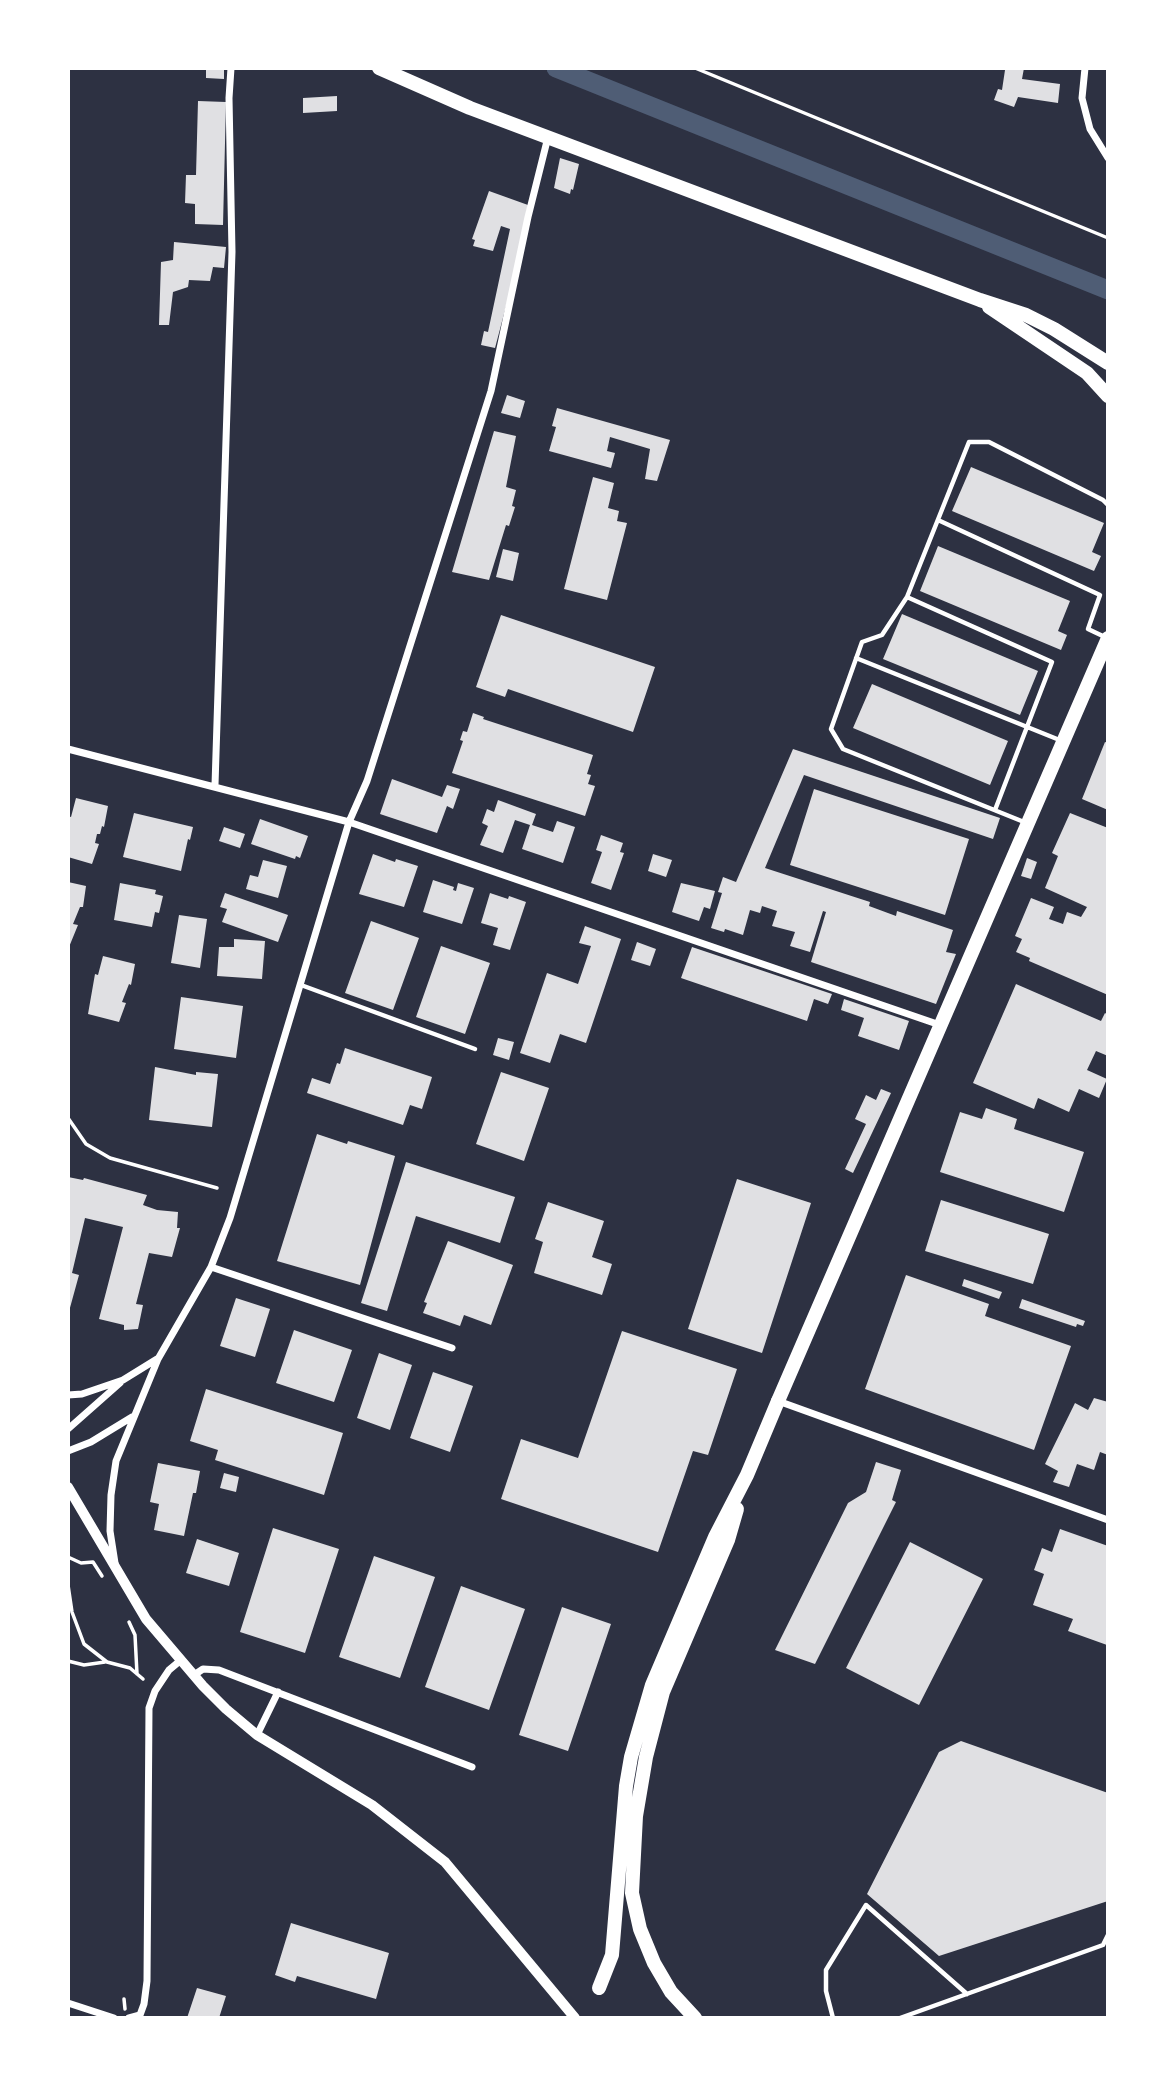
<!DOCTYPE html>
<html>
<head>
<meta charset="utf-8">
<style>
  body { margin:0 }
  #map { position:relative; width:1176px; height:2086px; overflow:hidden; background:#2d3142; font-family:"Golos Text",sans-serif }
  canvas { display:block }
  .frame { position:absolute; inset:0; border:70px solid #fff; pointer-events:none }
</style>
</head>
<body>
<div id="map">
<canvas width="1176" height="2086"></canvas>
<div class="frame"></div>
</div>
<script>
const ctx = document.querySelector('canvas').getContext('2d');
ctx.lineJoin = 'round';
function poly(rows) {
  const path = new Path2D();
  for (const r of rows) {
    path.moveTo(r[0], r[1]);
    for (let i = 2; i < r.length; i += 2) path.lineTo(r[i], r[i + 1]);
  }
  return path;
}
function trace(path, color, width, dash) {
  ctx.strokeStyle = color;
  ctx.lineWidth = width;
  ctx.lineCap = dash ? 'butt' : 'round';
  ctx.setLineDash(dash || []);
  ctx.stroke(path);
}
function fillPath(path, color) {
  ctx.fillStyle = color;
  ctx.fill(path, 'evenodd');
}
const canal = poly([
  [556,68,1108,290]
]);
const building = poly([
  [206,68,224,68,224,79,206,78],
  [1024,68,1022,79,1060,84,1058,103,1018,97,1014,107,994,100,998,89,1002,90,1005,70],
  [337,96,337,111,303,113,303,98],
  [198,101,226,102,223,225,195,224,195,204,185,203,186,175,196,175],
  [560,158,579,164,573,190,571,189,570,194,554,188],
  [489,191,528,205,509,295,495,348,481,345,484,331,488,332,510,229,501,226,493,251,473,246,475,240,472,239],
  [174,242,226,247,224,268,213,267,210,281,189,280,188,287,173,292,169,325,159,325,161,262,173,260],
  [507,395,525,401,520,418,501,413],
  [557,408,670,440,657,481,645,479,650,449,610,437,607,451,615,453,611,468,549,451,556,427,552,426],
  [494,431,516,436,506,487,516,490,512,506,515,507,509,526,506,525,489,580,452,572],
  [971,467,1104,523,1092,552,1101,556,1094,571,952,511],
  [593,477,614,483,608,508,619,511,617,521,627,523,607,600,564,589],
  [938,546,1070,601,1058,631,1067,635,1061,650,920,591],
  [503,549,519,553,513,581,496,577],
  [902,614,1038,671,1020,715,883,659],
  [501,615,655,667,633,732,508,689,505,697,476,687],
  [872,684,1008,741,990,785,853,728],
  [473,713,484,717,483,719,593,755,587,774,591,775,588,784,595,786,585,816,452,773,463,741,460,740,463,731,467,732],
  [1105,742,1108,743,1108,810,1082,799],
  [793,749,1000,818,993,839,804,775,765,868,870,902,869,906,896,916,897,911,953,930,946,952,956,954,936,1004,811,962,826,912,823,911,810,952,790,946,795,932,772,926,777,911,762,906,760,913,750,910,743,935,725,929,724,932,711,928,722,893,718,892,723,877,736,882],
  [392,779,442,797,447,785,460,789,453,809,447,806,437,833,380,814],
  [814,789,969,839,945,915,790,865],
  [76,798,108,806,104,827,102,826,100,834,97,834,95,843,99,844,92,864,68,857,68,816,71,817],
  [498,800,536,814,532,825,553,832,557,821,575,827,563,863,522,849,530,825,515,820,503,853,480,845,488,826,482,823,487,809,494,812],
  [134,813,193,827,190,840,188,839,181,871,123,857],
  [1070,813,1108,828,1108,995,1029,961,1030,958,1016,952,1022,939,1015,936,1031,898,1054,907,1049,919,1063,924,1067,912,1081,917,1087,907,1045,888,1058,856,1052,853],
  [260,819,308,836,300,858,296,856,295,859,251,844],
  [224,827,245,834,240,848,219,841],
  [601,835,623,843,620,852,624,853,611,890,591,883,602,852,596,850],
  [373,854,395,862,396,859,418,866,404,907,359,894],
  [653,854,672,860,666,877,648,871],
  [1027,858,1037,862,1031,879,1021,876],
  [263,860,287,866,278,898,246,889,250,875,258,877],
  [433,880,454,887,453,890,456,891,458,883,474,888,462,924,423,912],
  [68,882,86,886,83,907,80,907,73,924,78,925,69,947],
  [120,883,156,890,155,894,163,896,159,913,155,912,152,927,114,920],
  [681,883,715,891,710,909,704,907,699,921,672,912],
  [225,893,288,915,278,942,222,922,227,909,220,907],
  [490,893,508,899,509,896,526,902,510,950,493,945,498,928,481,923],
  [179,915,207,919,200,968,171,963],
  [371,921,419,938,393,1010,345,993],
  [585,926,621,939,586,1043,560,1034,550,1063,520,1053,547,973,578,984,591,946,579,943],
  [234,939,265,941,262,979,217,976,219,947,234,947],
  [637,942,656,949,650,966,631,960],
  [441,946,490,963,465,1034,416,1017],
  [692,947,832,994,828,1004,814,999,807,1021,681,978],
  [103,956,135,964,131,985,129,984,122,1002,126,1003,119,1022,88,1014,95,974,98,975],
  [1016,984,1101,1021,1105,1013,1108,1015,1108,1056,1096,1051,1087,1070,1107,1079,1099,1098,1079,1089,1069,1112,1038,1098,1034,1109,973,1083],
  [181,997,243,1006,236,1058,174,1049],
  [844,999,909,1021,899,1050,858,1036,864,1018,841,1010],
  [498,1038,514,1042,509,1060,493,1055],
  [345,1048,432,1077,422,1109,410,1105,403,1125,307,1093,312,1078,330,1084,337,1063,340,1064],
  [155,1067,196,1075,196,1072,218,1074,212,1127,149,1120],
  [501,1072,549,1088,524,1161,476,1144],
  [881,1089,891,1093,853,1173,845,1169,866,1124,855,1119,866,1095,876,1100],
  [986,1108,1017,1119,1014,1129,1084,1152,1064,1212,940,1172,960,1112,982,1119],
  [317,1134,347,1144,348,1141,395,1156,360,1285,277,1261],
  [406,1162,515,1197,500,1243,416,1216,387,1311,361,1303],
  [68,1177,83,1180,84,1178,147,1195,143,1205,157,1210,178,1212,177,1228,180,1228,172,1257,149,1253,136,1304,143,1305,138,1329,124,1330,124,1325,99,1319,123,1227,85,1218,72,1273,79,1275,68,1315],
  [737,1179,811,1203,762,1353,688,1329],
  [941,1200,1049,1234,1033,1284,925,1251],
  [548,1202,604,1221,592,1257,612,1264,602,1295,534,1273,543,1242,535,1239],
  [448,1241,513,1265,491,1325,464,1315,460,1326,423,1313,427,1303,424,1302],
  [906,1275,989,1304,985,1316,1071,1346,1034,1450,865,1389],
  [964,1279,1002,1292,999,1299,962,1286],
  [236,1298,270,1309,255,1357,220,1346],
  [1022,1299,1085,1321,1083,1326,1077,1324,1076,1327,1019,1308],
  [294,1330,352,1350,334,1402,276,1383],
  [622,1331,737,1369,708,1455,693,1451,658,1552,501,1499,521,1439,578,1458],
  [379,1353,412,1365,390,1430,357,1418],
  [433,1372,473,1386,450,1452,410,1438],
  [206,1389,343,1433,324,1495,215,1460,218,1450,190,1441],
  [1094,1398,1108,1402,1108,1455,1100,1452,1094,1470,1077,1464,1069,1487,1053,1482,1058,1471,1045,1464,1075,1403,1088,1410],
  [876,1462,901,1470,892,1500,896,1502,815,1664,775,1650,848,1503,866,1492],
  [158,1463,200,1471,196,1493,193,1493,184,1536,154,1530,159,1504,150,1502],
  [224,1473,239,1477,236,1492,220,1488],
  [273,1528,339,1549,305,1653,240,1632],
  [1060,1529,1108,1546,1107,1645,1068,1631,1073,1619,1033,1605,1044,1574,1034,1570,1042,1548,1052,1552],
  [197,1539,239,1553,229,1586,186,1573],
  [910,1542,983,1579,919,1705,846,1668],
  [374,1556,435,1577,400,1678,339,1657],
  [461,1586,525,1609,489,1710,425,1687],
  [562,1607,611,1624,568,1751,519,1735],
  [961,1741,1108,1793,1108,1901,939,1956,867,1894,939,1752],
  [291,1923,389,1953,376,1999,297,1976,295,1982,275,1975],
  [197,1988,226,1996,219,2018,187,2018]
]);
const path = poly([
  [695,68,1108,238],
  [68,1118,86,1144,110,1158,217,1188],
  [68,1557,81,1563,93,1562,102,1576],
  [68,1585,72,1612,84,1644,107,1662,130,1668,143,1679],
  [129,1622,135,1635,137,1674],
  [68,1661,84,1665,105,1662],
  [124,1999,125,2009]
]);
const service = poly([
  [938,520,1100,595,1088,629,1107,638],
  [907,597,1052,662,995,810],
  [856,658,1062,741],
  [1024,822,843,749,831,729,862,642,882,635,907,597,969,442,989,442,1103,500,1108,505],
  [301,985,475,1049],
  [833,2018,826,1991,826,1970,866,1905,967,1994],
  [900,2018,1103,1945,1108,1935]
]);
const minor = poly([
  [1085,68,1082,98,1090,129,1108,158],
  [68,749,349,822,940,1025],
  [215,785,232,252,229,98,231,68],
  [211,1267,452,1348],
  [68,1395,82,1394,123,1380,157,1359],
  [778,1401,1108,1520],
  [68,1429,120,1383],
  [68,1451,91,1442,132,1417],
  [115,1563,110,1531,111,1495,116,1461,158,1359,211,1267,230,1218,349,822,367,781,491,391,528,217,548,137],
  [194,1675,203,1669,219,1670,472,1767],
  [257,1735,278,1692],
  [68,2003,114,2018],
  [129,2018,140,2015,144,2004,147,1981,149,1708,155,1691,169,1670,181,1660]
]);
const tertiary = poly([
  [68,1487,146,1619,203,1686,226,1709,257,1735,372,1805,445,1862,575,2018]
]);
const primary = poly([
  [379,68,470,108,980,300,1026,315,1054,329,1108,363],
  [989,307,1087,373,1108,396],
  [778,1401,1108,638]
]);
const trunk = poly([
  [599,1988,612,1955,626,1786,631,1757,652,1685,715,1537,747,1475,778,1401],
  [695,2018,671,1992,654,1963,640,1929,632,1893,636,1816,646,1757,663,1692,728,1540,737,1509]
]);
trace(canal, '#4f5d75', 19);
fillPath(building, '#e0e0e3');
trace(path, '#fff', 3.5);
trace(service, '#fff', 4.5);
trace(minor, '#fff', 7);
trace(tertiary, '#fff', 10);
trace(primary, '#fff', 14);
trace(trunk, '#fff', 14);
</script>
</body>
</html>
